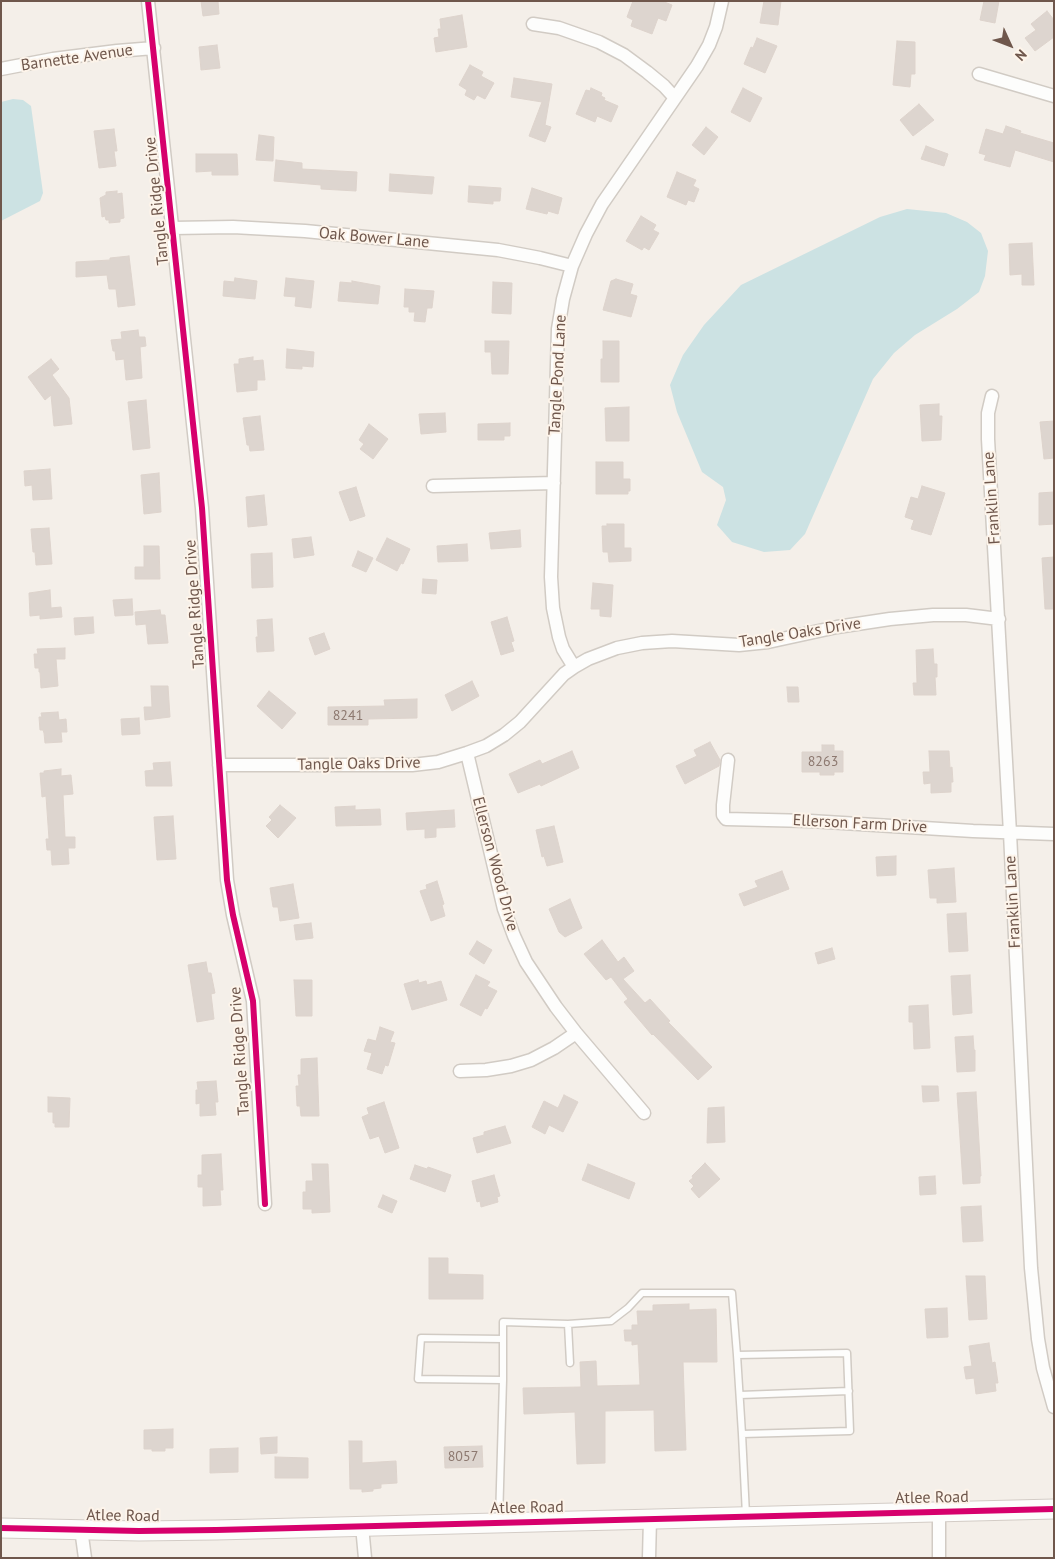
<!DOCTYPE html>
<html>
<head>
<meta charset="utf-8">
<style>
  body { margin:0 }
  #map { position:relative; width:1055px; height:1559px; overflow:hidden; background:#f4efe9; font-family:"PT Sans",sans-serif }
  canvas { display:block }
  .frame { position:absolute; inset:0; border:2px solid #6f574c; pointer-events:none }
  .north { position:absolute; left:985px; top:20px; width:50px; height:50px; -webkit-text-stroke:4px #fdf4ea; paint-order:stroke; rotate:133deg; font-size:14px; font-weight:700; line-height:20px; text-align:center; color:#6f574c }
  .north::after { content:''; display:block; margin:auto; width:18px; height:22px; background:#6f574c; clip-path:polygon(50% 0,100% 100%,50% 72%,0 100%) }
</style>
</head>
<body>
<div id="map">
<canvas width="1055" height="1559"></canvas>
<div class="frame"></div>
<div class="north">N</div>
</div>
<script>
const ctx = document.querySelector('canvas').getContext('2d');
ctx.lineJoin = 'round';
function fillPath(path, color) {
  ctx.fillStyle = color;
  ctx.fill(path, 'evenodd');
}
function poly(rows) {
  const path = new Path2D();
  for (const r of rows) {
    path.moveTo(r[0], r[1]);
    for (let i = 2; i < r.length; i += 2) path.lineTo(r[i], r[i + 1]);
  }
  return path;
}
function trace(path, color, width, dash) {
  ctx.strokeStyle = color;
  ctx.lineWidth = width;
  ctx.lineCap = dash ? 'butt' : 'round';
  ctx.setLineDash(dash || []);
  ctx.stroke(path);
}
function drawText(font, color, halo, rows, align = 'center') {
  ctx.font = font + ' "PT Sans",sans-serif';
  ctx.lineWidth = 4;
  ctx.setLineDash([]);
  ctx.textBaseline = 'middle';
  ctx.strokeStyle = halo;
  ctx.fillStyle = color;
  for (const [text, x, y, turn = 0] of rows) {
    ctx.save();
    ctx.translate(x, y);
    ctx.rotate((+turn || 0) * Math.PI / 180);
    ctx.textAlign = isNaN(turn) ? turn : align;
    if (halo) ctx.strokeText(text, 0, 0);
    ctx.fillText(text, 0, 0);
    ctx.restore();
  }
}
const water = poly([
  [13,99,23,100,31,106,43,193,40,201,1,221,1,102],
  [907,209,946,213,967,222,981,233,988,251,985,276,979,292,957,309,915,335,894,353,873,379,805,534,790,550,764,552,732,542,717,525,726,500,723,487,702,472,677,412,670,385,683,355,704,325,741,285,880,217]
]);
const building = poly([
  [201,1,218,1,219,14,203,16,201,1],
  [633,1,662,1,672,5,666,21,658,18,652,34,631,26,633,20,627,17,633,1],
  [764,1,781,1,778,25,760,23,764,1],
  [984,1,999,1,995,23,980,20,984,1],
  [1047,11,1054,20,1054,37,1035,51,1025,38,1036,30,1031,24,1047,11],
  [462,15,467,47,436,52,434,38,439,37,438,29,441,29,440,19,462,15],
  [757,38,777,46,765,73,744,64,751,47,753,48,757,38],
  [897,41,915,42,915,74,911,74,910,87,893,85,897,41],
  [217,45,220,68,201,70,199,47,217,45],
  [470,65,483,72,481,76,494,83,485,99,477,95,474,100,465,95,467,90,459,85,470,65],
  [514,78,552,84,545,125,551,127,545,142,529,136,542,102,511,97,514,78],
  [591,88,602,93,601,96,605,98,604,100,618,106,611,122,597,116,595,122,576,114,586,90,590,91,591,88],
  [743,88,762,98,750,122,731,112,743,88],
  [919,104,934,120,913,136,900,120,919,104],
  [1006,126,1021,131,1020,133,1054,143,1054,162,1015,150,1010,167,984,160,986,155,979,153,986,129,1003,134,1006,126],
  [706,127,718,137,704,155,692,145,706,127],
  [114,129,117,151,114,151,116,166,99,168,94,131,114,129],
  [259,135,274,137,273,161,256,160,259,135],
  [926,146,948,154,944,166,921,159,926,146],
  [196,154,237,154,238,175,212,175,212,171,196,172,196,154],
  [276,160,302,163,302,169,357,172,356,191,321,189,321,185,274,181,276,160],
  [677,172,696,180,693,186,699,189,694,202,688,200,686,205,667,197,677,172],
  [390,174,434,177,432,194,389,191,390,174],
  [469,186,501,188,500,201,493,201,493,204,468,202,469,186],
  [532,188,562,198,558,214,548,211,547,214,526,209,532,188],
  [117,191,117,194,122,193,124,218,120,219,120,222,109,223,109,220,106,220,105,216,102,217,100,198,106,195,106,192,117,191],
  [641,216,656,225,653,230,659,233,649,250,644,247,642,250,626,241,641,216],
  [1032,243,1034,285,1022,285,1022,274,1010,275,1009,244,1032,243],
  [129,256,135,305,118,307,116,289,109,289,107,275,76,277,76,262,110,260,110,258,129,256],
  [235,278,257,281,255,299,223,296,224,281,234,282,235,278],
  [286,278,314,281,311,308,295,306,296,297,284,296,286,278],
  [616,279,633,284,630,294,637,296,631,317,603,310,611,281,616,279],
  [352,281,380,286,378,304,338,301,340,282,352,283,352,281],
  [493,282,512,283,511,314,492,313,493,282],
  [405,289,434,291,432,308,427,308,425,322,414,321,415,312,409,312,409,307,404,307,405,289],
  [138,330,139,337,145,337,146,346,140,347,142,378,126,380,124,359,116,360,115,351,113,351,111,340,122,339,121,332,138,330],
  [485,341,509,341,508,374,492,374,491,352,485,352,485,341],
  [603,341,619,341,619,382,601,382,601,359,603,359,603,341],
  [287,349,314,352,313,367,302,366,302,369,286,368,287,349],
  [253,357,253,361,263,360,265,380,257,380,257,390,237,392,234,364,239,364,239,359,253,357],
  [51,359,59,369,52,375,69,398,72,424,54,426,51,395,45,400,28,377,51,359],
  [146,400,150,448,133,450,128,402,146,400],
  [939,404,939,416,942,416,941,440,922,441,920,405,939,404],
  [629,407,629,441,606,441,605,408,629,407],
  [445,413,446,432,421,434,419,414,445,413],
  [260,416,264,450,250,451,249,445,247,445,243,418,260,416],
  [1054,421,1054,458,1044,459,1040,422,1054,421],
  [510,423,510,436,504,436,504,440,478,440,478,424,510,423],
  [369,424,388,439,373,459,360,449,364,444,359,440,369,424],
  [596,462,623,462,623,479,630,479,630,491,628,491,628,494,596,494,596,462],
  [50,469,52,499,33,500,32,485,25,486,24,471,50,469],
  [159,473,161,512,144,514,141,475,159,473],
  [922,486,945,493,931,535,911,529,914,520,905,517,911,497,918,499,922,486],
  [356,487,365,516,350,521,339,492,356,487],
  [1054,492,1054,524,1039,525,1039,493,1054,492],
  [264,495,267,525,248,527,246,497,264,495],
  [607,524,624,524,624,548,631,548,631,561,609,562,608,552,603,552,602,526,607,526,607,524],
  [49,528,52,564,36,565,35,552,33,552,31,529,49,528],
  [520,530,521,547,491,549,489,533,520,530],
  [311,537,314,555,294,558,292,539,311,537],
  [387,538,410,549,403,564,401,563,397,571,376,560,387,538],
  [467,544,468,561,438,562,437,546,467,544],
  [144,546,159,546,160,579,135,579,135,567,144,567,144,546],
  [358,551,373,558,366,572,352,566,358,551],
  [272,553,273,587,252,588,251,554,272,553],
  [1054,557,1054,609,1045,609,1042,558,1054,557],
  [423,579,437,580,436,594,422,593,423,579],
  [593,583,613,585,611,617,600,616,600,609,591,609,593,583],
  [50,590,51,608,61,607,62,617,40,619,40,615,30,616,29,593,50,590],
  [132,599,133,615,115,616,113,600,132,599],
  [160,610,161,615,165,615,168,643,148,644,146,624,136,625,135,612,160,610],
  [93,617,94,633,75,635,74,618,93,617],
  [507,617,514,641,511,642,514,651,501,655,491,622,507,617],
  [272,619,274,651,257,652,256,637,258,637,257,620,272,619],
  [324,633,330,649,315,655,309,638,324,633],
  [65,648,65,659,56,659,58,686,41,688,40,672,39,672,39,668,35,668,34,654,38,654,37,649,65,648],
  [933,649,934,664,937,664,937,677,935,677,936,695,914,695,913,683,917,683,916,650,933,649],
  [472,681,479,696,452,711,445,695,472,681],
  [151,686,168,686,170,717,145,720,144,707,152,707,151,686],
  [787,687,798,687,799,702,788,702,787,687],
  [269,691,296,713,282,729,257,706,269,691],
  [417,699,417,718,368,719,368,725,328,725,328,707,385,706,384,700,417,699],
  [58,712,59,720,66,719,67,732,61,732,62,742,45,743,44,733,43,730,40,730,39,717,42,717,41,713,58,712],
  [139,718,140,734,122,735,121,719,139,718],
  [710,742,720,760,719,766,685,784,676,766,697,756,694,750,710,742],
  [822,745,834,745,834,751,843,751,843,772,834,772,834,775,820,775,820,772,802,772,802,752,822,752,822,745],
  [572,751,579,768,541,786,540,784,518,793,509,774,540,760,542,764,572,751],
  [929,751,949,751,950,768,952,767,953,782,951,782,951,792,931,793,931,783,924,784,923,772,930,772,929,751],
  [170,762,172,786,146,786,145,771,154,770,153,763,170,762],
  [61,769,61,776,71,775,73,794,63,795,65,837,75,837,75,848,68,848,69,864,52,865,51,850,47,850,46,839,49,839,46,796,42,797,40,773,44,773,44,771,61,769],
  [280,805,296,818,278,838,266,826,272,820,269,817,280,805],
  [355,806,355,810,380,809,381,825,336,826,335,807,355,806],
  [454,810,455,827,436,828,436,837,425,838,425,829,407,830,406,813,454,810],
  [173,816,176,859,157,860,154,817,173,816],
  [554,826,563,862,547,866,544,856,542,857,536,830,554,826],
  [896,856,896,875,877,876,876,857,896,856],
  [954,868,956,902,937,903,937,898,930,898,928,870,954,868],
  [782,871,789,889,744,906,739,894,758,887,755,881,782,871],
  [437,881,444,904,442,905,445,916,431,921,420,891,427,889,426,885,437,881],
  [293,884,299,918,280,921,278,907,273,907,270,888,293,884],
  [570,899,582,928,565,937,559,932,549,909,570,899],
  [966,913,968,951,949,952,947,914,966,913],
  [311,923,313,938,296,940,294,925,311,923],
  [602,940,618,962,624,957,634,971,623,979,645,1003,650,999,670,1021,668,1022,712,1067,698,1080,653,1034,652,1035,624,1002,628,999,611,977,606,980,584,954,602,940],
  [477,941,492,950,484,964,469,954,477,941],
  [832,948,835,959,818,964,815,953,832,948],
  [206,962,208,973,211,973,215,993,211,994,214,1019,197,1022,188,965,206,962],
  [476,975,490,982,487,986,497,991,487,1009,485,1008,481,1016,460,1005,476,975],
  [970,975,972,1013,953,1015,951,976,970,975],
  [294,980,312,980,312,1016,296,1016,294,980],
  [418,980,419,983,426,981,427,985,441,981,447,1000,412,1010,404,984,418,980],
  [928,1005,930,1048,914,1049,913,1022,909,1022,909,1006,928,1005],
  [380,1027,394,1032,390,1042,395,1043,388,1066,385,1065,382,1074,367,1069,372,1053,364,1051,368,1039,376,1041,380,1027],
  [973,1036,974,1050,975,1050,975,1071,957,1072,955,1037,973,1036],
  [317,1058,319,1116,301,1116,300,1106,297,1106,296,1086,299,1086,298,1075,301,1075,301,1059,317,1058],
  [216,1081,218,1102,215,1102,216,1115,200,1116,200,1103,196,1104,196,1090,198,1090,197,1082,216,1081],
  [922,1086,938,1086,939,1101,923,1102,922,1086],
  [976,1092,981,1176,980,1176,980,1183,963,1184,957,1093,976,1092],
  [564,1095,578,1102,563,1132,549,1125,545,1134,532,1127,544,1101,558,1108,564,1095],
  [48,1097,70,1098,69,1127,55,1127,55,1123,53,1123,53,1112,48,1112,48,1097],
  [384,1102,399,1148,385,1153,379,1136,370,1139,362,1117,369,1114,367,1108,384,1102],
  [724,1107,725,1142,707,1143,708,1108,724,1107],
  [505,1126,511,1143,477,1153,473,1138,484,1135,484,1132,505,1126],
  [221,1154,223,1190,220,1190,221,1205,203,1206,203,1187,198,1187,198,1175,202,1175,202,1155,221,1154],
  [705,1163,720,1179,699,1198,691,1189,694,1186,689,1181,693,1178,692,1176,705,1163],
  [312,1164,328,1164,330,1212,312,1213,312,1209,303,1209,303,1192,306,1192,306,1181,313,1181,312,1164],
  [588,1164,635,1183,629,1199,582,1180,588,1164],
  [415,1165,427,1169,428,1167,451,1175,445,1192,410,1179,415,1165],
  [494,1175,500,1196,497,1197,498,1202,481,1207,480,1201,477,1202,472,1181,494,1175],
  [935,1176,936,1194,920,1195,919,1177,935,1176],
  [383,1195,397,1201,392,1213,378,1207,383,1195],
  [981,1206,983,1241,963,1242,961,1207,981,1206],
  [429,1258,448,1258,448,1274,483,1275,483,1299,429,1299,429,1258],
  [966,1276,985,1276,987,1319,969,1320,966,1276],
  [689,1304,689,1310,716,1309,717,1362,683,1362,686,1450,655,1451,654,1410,605,1411,605,1463,577,1464,575,1412,524,1414,523,1388,581,1387,580,1362,596,1361,597,1386,640,1385,638,1344,632,1345,632,1341,625,1341,624,1330,632,1330,632,1325,638,1325,637,1311,653,1311,653,1305,689,1304],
  [947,1308,948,1337,927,1338,925,1309,947,1308],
  [989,1343,992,1363,995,1362,998,1383,995,1383,996,1391,976,1394,974,1378,966,1379,964,1367,972,1366,969,1346,989,1343],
  [173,1429,173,1448,165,1448,165,1451,152,1451,152,1449,144,1449,144,1430,173,1429],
  [277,1437,277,1453,261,1454,260,1438,277,1437],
  [349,1441,362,1441,362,1463,396,1461,397,1483,381,1484,381,1488,373,1489,373,1491,362,1492,362,1489,350,1489,349,1441],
  [482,1446,483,1467,445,1468,444,1447,482,1446],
  [238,1448,238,1472,210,1473,210,1449,238,1448],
  [275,1457,308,1458,308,1478,275,1478,275,1457]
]);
const lane = poly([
  [503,1339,421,1338,418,1379,503,1380,503,1322,568,1324],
  [570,1363,568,1324,611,1321,628,1308,642,1293,732,1293,737,1355],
  [740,1395,849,1391],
  [742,1434,737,1355,847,1353,850,1431,742,1434,746,1515],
  [499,1521,503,1380]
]);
const street = poly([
  [148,1,202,508,227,880,233,915,253,1001,265,1204],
  [533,24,559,28,599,42,624,55,647,72,664,86,675,98],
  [1,69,53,59,117,51,154,48],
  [979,74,1054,96],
  [173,228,233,227,305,231,498,250,540,258,572,266],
  [992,396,988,413,988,439,1010,833,1031,1268,1038,1339,1043,1368,1054,1407],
  [433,486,554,483],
  [574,667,563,649,559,637,553,608,551,577,558,329,563,299,572,266,586,234,602,204,697,66,709,45,716,27,722,1],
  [467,753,504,909,514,936,526,962,556,1007,576,1033,644,1113],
  [728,760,723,805,723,815,726,819,810,821,973,831,1054,834],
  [219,765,412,765,438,762,467,753,486,746,504,735,520,722,564,674,574,667,588,659,617,648,642,643,672,641,739,645,768,642,837,627,890,619,933,615,966,615,999,619],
  [460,1071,486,1070,511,1066,531,1060,554,1048,576,1033],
  [939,1512,939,1558],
  [362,1526,365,1558],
  [81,1529,85,1558],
  [649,1558,650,1519]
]);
const secondary = poly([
  [1,1528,139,1531,216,1530,1054,1509]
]);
const cycleway = poly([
  [148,1,202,508,227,880,233,915,253,1001,265,1204],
  [1,1528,139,1531,216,1530,1054,1509]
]);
const numberNames = [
  ["8241",348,716],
  ["8263",823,762],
  ["8057",463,1457]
];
const streetNames = [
  ["Barnette Avenue",77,58,-8],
  ["Tangle Ridge Drive",157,201,-96],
  ["Oak Bower Lane",374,238,5],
  ["Tangle Pond Lane",558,375,-87],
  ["Franklin Lane",992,498,-94],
  ["Tangle Ridge Drive",195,604,-94],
  ["Tangle Oaks Drive",800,633,-9],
  ["Tangle Oaks Drive",359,764,-1],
  ["Ellerson Farm Drive",860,824,3],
  ["Ellerson Wood Drive",495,864,75],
  ["Franklin Lane",1013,902,-93],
  ["Tangle Ridge Drive",240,1051,-94],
  ["Atlee Road",932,1498,-1],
  ["Atlee Road",527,1508,-1],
  ["Atlee Road",123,1516,1]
];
fillPath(water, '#cce2e3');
fillPath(building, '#ddd5cf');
trace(building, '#ddd3cc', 1);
trace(lane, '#d1cbc4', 9);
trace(street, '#d1cbc4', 15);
trace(secondary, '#d3ccc6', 21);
trace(lane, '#fdfdfc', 6);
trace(street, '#fdfdfc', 12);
trace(secondary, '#fdfdfc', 19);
trace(cycleway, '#d6006c', 6);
drawText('14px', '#8d7970', null, numberNames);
drawText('16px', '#6f574c', '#fdf4ea', streetNames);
</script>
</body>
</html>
